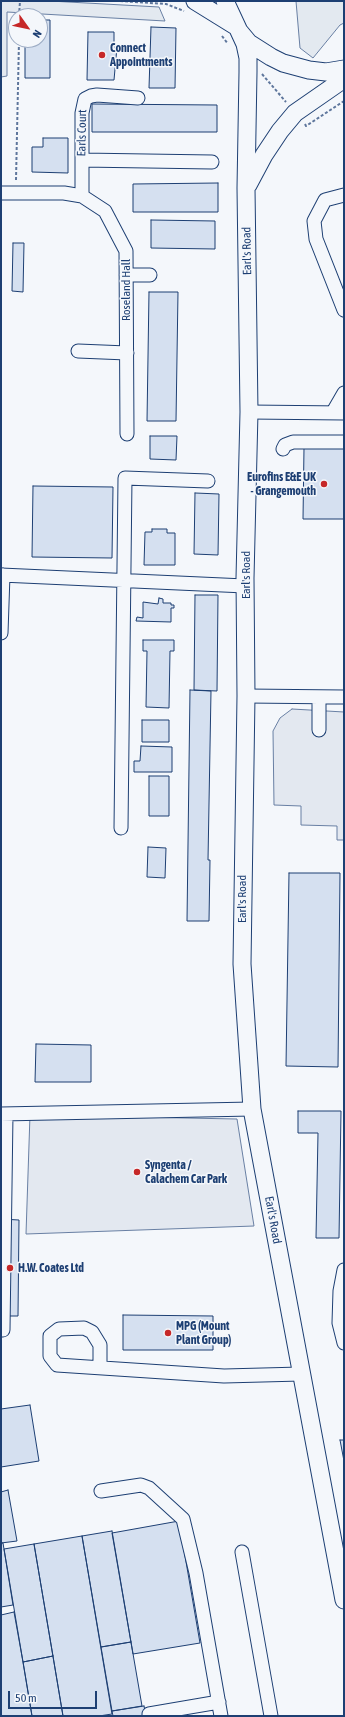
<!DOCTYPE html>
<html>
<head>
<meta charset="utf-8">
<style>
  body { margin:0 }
  #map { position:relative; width:345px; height:1717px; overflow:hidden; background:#f4f7fb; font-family:"Asap Condensed",sans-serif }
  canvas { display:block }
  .frame { position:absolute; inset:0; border:2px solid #1d3f73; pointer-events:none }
  .north { position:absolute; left:8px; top:8px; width:40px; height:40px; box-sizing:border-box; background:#f4f7fb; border:1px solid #9eadc5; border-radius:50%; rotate:123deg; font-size:11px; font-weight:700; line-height:16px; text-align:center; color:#1d3f73 }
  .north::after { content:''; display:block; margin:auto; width:14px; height:18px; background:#c62828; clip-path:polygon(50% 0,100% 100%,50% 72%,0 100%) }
  .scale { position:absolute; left:8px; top:1691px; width:89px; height:18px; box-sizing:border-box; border:2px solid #1d3f73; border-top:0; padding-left:5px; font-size:12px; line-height:14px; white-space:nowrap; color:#1d3f73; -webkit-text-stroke:3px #f4f7fb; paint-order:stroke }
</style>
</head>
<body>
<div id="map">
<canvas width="345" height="1717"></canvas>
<div class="frame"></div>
<div class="north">N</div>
<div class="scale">50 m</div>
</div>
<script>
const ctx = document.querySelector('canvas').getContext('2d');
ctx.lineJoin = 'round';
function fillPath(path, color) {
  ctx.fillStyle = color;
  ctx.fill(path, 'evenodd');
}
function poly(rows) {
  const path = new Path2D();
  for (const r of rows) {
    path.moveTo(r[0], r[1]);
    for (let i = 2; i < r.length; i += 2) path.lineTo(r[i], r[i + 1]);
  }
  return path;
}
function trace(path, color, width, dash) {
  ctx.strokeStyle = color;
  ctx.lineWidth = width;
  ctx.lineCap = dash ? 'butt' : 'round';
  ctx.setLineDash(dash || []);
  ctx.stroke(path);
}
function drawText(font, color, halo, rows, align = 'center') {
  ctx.font = font + ' "Asap Condensed",sans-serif';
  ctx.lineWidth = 3;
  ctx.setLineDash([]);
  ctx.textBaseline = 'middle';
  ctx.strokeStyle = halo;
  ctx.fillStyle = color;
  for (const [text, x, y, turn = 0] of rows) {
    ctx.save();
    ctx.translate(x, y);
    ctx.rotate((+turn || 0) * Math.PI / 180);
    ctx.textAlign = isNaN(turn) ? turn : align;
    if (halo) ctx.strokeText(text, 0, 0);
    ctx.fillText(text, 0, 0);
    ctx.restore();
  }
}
const green = poly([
  [1,1,50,1,159,7,165,21,7,12,7,76,1,77,1,1],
  [296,1,344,1,344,23,340,25,313,58,300,48,296,1]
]);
const parking = poly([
  [292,709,344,712,344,840,337,840,337,826,301,825,301,806,274,805,273,731,280,718,292,709],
  [30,1115,237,1119,254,1226,26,1234,30,1115]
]);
const building = poly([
  [40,20,50,20,50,78,25,78,25,40,40,40,40,20],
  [151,27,176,28,175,88,149,88,151,27],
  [88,32,114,32,114,47,117,47,114,80,87,80,88,32],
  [92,104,217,105,217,132,92,132,92,104],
  [43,138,68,138,68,173,32,172,32,147,43,147,43,138],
  [218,183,218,212,133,212,133,184,218,183],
  [151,220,215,221,215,249,151,248,151,220],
  [13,243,24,243,23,292,12,291,13,243],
  [149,292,178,292,176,421,147,421,149,292],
  [150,436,177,436,176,460,150,459,150,436],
  [304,448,344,448,344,519,303,519,304,448],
  [33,486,113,487,112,558,32,557,33,486],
  [195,493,219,494,218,555,194,554,195,493],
  [152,529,167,529,167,533,175,533,175,565,144,565,145,532,152,532,152,529],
  [195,595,218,595,217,691,194,690,195,595],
  [159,598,163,599,163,603,171,603,171,605,174,605,174,608,171,608,171,622,136,621,137,617,143,618,143,602,158,604,159,598],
  [143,640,174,640,174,651,170,651,169,708,146,707,147,651,143,651,143,640],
  [190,690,211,691,208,860,210,860,209,921,187,921,190,690],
  [142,720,169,720,169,742,142,742,142,720],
  [141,746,172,747,172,772,134,772,134,761,140,761,141,746],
  [149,776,169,776,169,816,149,816,149,776],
  [148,847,166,848,165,878,147,877,148,847],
  [289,873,340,873,338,1067,286,1066,289,873],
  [36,1044,91,1045,91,1082,35,1082,36,1044],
  [298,1111,341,1111,339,1238,316,1238,318,1133,298,1133,298,1111],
  [1,1219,19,1220,18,1316,1,1316,1,1219],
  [123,1315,213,1316,213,1350,123,1350,123,1315],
  [30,1405,39,1461,1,1467,1,1409,30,1405],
  [340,1440,344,1440,344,1461,340,1440],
  [8,1490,17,1541,1,1543,1,1492,8,1490],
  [179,1521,200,1643,133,1654,112,1533,179,1521],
  [112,1531,131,1642,101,1647,82,1536,112,1531],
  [82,1536,112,1714,99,1716,63,1716,34,1544,82,1536],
  [1,1543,3,1543,13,1605,1,1607,1,1543],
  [34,1544,53,1656,23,1662,4,1549,34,1544],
  [14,1612,23,1662,32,1716,1,1716,1,1615,14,1612],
  [131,1642,142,1706,112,1711,101,1647,131,1642],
  [53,1656,63,1716,32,1716,23,1662,53,1656],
  [144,1706,146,1716,113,1716,112,1711,144,1706]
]);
const path = poly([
  [120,1,166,4,184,11],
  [19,16,20,1],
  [222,36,228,44],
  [262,74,286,102],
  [305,124,306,126,344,101],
  [16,180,19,40]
]);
const minor = poly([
  [82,160,212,162],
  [1,193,64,193,82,196,105,211,126,251,127,434],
  [344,195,325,200,314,221,316,239,344,310],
  [82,196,82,113,85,99,91,96,97,95,138,98],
  [126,275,150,275],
  [78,351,127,353],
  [249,412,344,413],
  [333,412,344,393],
  [283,449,285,445,293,442,344,442],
  [1,575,245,586],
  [1,633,3,575],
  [246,696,344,697],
  [319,730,319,697],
  [121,828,125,478,208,481],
  [1,1114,252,1109],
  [344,1270,340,1291,339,1323,344,1343],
  [1,1330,3,1330,6,1114],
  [100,1367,100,1345,92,1332,84,1328,59,1329,50,1336,50,1356,57,1365,224,1376,301,1374],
  [101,1491,141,1485,149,1488,183,1519,196,1573,221,1716],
  [242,1552,271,1716],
  [149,1714,219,1702]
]);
const major = poly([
  [195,1,237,27],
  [225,1,239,31,249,43,271,57,283,63,309,70,326,72,344,69],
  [239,31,245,44,248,58,248,72,246,188,249,412,245,578,246,696,242,964,252,1109,344,1600],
  [248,185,264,155,280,131,295,113,344,79]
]);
const markers = [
  [102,55,4,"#c62828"],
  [324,484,4,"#c62828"],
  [137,1172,4,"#c62828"],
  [10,1268,4,"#c62828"],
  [168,1333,4,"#c62828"]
];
const poiNames = [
  ["Connect",110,48],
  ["Appointments",110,62],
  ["Eurofins E&E UK",316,477,"right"],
  ["- Grangemouth",316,491,"right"],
  ["Syngenta /",145,1165],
  ["Calachem Car Park",145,1179],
  ["H.W. Coates Ltd",18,1268],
  ["MPG (Mount",176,1326],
  ["Plant Group)",176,1340]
];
const streetNames = [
  ["Earls Court",82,133,-89],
  ["Earl's Road",247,251,-91],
  ["Roseland Hall",126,290,-90],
  ["Earl's Road",246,575,-90],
  ["Earl's Road",242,899,-90],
  ["Earl's Road",273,1220,80]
];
fillPath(green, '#e3e9f0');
trace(green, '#687fa3', 1);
fillPath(parking, '#e3e8f0');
trace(parking, '#687fa3', 1);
fillPath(building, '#d5e0f0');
trace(building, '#1d3f73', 1);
trace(minor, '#1d3f73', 15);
trace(major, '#1d3f73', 19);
trace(path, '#5e769c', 2, [3, 2]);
trace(minor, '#f4f7fb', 13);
trace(major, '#f4f7fb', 17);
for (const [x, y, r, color] of markers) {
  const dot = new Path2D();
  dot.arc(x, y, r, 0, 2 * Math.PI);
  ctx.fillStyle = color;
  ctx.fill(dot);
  trace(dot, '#f4f7fb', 1.5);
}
drawText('bold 12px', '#1d3f73', '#f4f7fb', poiNames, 'left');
drawText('12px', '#1d3f73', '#f4f7fb', streetNames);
</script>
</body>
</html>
